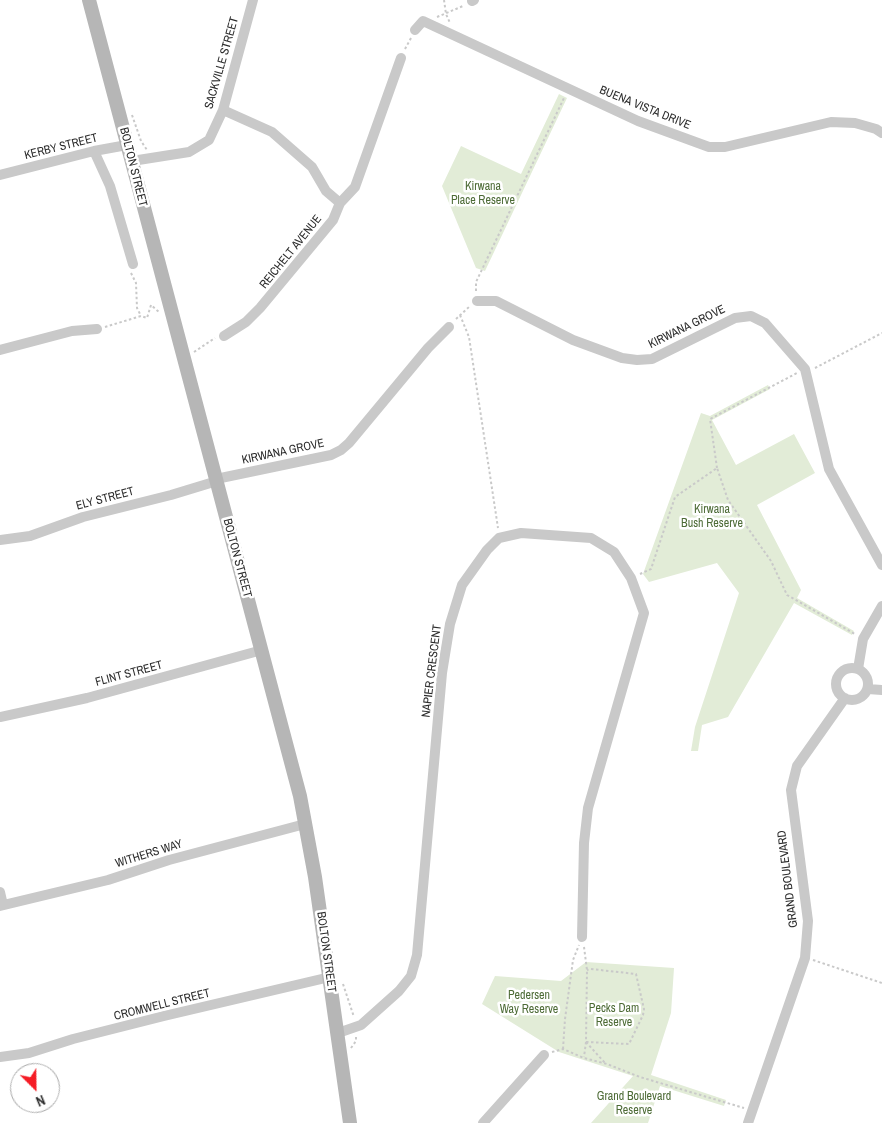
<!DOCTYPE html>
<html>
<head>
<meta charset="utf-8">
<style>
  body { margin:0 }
  #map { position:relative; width:882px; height:1123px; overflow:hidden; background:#fff; font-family:"Archivo Narrow",sans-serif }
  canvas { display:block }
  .north { position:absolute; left:10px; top:1063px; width:50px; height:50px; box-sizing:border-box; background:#fff; border:1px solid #ababab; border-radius:50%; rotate:157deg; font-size:14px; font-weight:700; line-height:20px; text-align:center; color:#2c2c2c }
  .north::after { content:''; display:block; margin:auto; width:18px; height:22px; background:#f51c25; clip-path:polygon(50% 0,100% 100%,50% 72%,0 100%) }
</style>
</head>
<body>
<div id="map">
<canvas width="882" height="1123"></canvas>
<div class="north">N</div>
</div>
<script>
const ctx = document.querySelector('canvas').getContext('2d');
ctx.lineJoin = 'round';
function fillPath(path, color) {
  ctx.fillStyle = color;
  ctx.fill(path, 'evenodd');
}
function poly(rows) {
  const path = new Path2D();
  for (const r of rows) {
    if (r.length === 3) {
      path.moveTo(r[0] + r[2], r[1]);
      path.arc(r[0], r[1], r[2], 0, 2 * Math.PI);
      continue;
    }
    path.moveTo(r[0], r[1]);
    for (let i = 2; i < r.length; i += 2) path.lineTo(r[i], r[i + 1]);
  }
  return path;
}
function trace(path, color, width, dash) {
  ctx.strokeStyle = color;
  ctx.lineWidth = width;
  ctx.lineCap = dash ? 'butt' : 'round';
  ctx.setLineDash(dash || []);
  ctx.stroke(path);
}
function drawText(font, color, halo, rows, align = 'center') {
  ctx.font = font + ' "Archivo Narrow",sans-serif';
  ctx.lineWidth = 5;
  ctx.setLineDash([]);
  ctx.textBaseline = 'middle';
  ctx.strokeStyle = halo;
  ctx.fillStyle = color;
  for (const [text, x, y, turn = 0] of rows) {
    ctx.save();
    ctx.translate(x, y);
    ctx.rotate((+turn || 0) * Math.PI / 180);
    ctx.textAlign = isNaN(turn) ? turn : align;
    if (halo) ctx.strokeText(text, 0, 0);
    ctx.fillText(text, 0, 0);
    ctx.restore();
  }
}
const green = poly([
  [559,94,567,98,485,271,476,268,442,186,461,146,521,174],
  [768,385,770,389,712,420,736,465,794,434,815,473,757,505,801,590,797,598,854,631,852,635,794,603,728,717,702,725,698,751,691,751,695,727,739,593,717,563,649,582,643,574,701,413,710,416],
  [586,962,674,968,671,1013,651,1075,726,1100,724,1106,660,1086,648,1123,591,1123,633,1076,559,1052,482,1004,495,976,561,981]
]);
const path = poly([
  [444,0,446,14,450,23],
  [437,17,463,6],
  [405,49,411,38],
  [132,115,141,141,147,150],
  [131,273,136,283,137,308,141,316],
  [476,291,476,282,564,98],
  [460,315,469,337,498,528],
  [456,319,469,307],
  [105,327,141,316,147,318,151,305,160,313],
  [194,352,215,338],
  [815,368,882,333],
  [717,468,710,419,797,373],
  [640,574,651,569,675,497,717,468,728,500,771,561,787,595,855,634],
  [584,947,587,970,586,1042,584,1057],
  [813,960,882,983],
  [343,984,354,1017],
  [586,1042,629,1044,643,1015,644,1009,636,974,591,969,587,970],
  [586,1042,605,1063],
  [351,1048,356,1041,356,1037],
  [563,1049,565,1019,573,960,579,945],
  [552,1052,563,1049,584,1058,607,1064,640,1077,744,1108]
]);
const street = poly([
  [472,1,474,0],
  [415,30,423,21,638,121,709,147,725,147,831,122,855,123,876,129,882,133],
  [223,110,272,132,312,167,326,191,340,203],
  [94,151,110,186,133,264],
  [132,161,189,152,209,140,223,110,253,0],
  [0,175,94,151,127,145],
  [477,301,496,301,573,340,622,358,637,360,652,359,735,318,751,316,765,323,805,369,829,469,882,565],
  [224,336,246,322,260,308,333,220,340,203,355,187,401,58],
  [0,350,72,331,97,329],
  [216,479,331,455,341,450,349,443,428,348,449,327],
  [0,540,30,536,83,517,171,495,217,481],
  [852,684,16],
  [858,669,863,639,882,606],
  [868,689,882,690],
  [0,717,87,698,262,650],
  [0,892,3,905],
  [0,906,108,880,169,860,305,824],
  [338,1033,361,1025,399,991,411,976,417,955,442,673,450,624,462,585,487,550,499,538,521,533,591,538,614,552,631,578,644,613,588,808,584,843,582,937],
  [0,1057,29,1053,73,1039,164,1016,330,977],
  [483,1123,544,1055],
  [748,1123,805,958,808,921,791,790,797,766,845,698]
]);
const secondary = poly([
  [89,0,300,796,315,877,350,1123]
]);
const streetNames = [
  ["SACKVILLE STREET",222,63,-74],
  ["BUENA VISTA DRIVE",645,108,22],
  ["KERBY STREET",61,147,-14],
  ["BOLTON STREET",133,167,76],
  ["REICHELT AVENUE",291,252,-51],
  ["KIRWANA GROVE",687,327,-26],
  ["KIRWANA GROVE",283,452,-12],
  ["ELY STREET",105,499,-15],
  ["BOLTON STREET",237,558,75],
  ["NAPIER CRESCENT",432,671,-83],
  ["FLINT STREET",129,674,-15],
  ["WITHERS WAY",149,854,-17],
  ["GRAND BOULEVARD",788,879,-97],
  ["BOLTON STREET",326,952,82],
  ["CROMWELL STREET",162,1005,-14]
];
const parkNames = [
  ["Kirwana",483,187],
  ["Place Reserve",483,201],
  ["Kirwana",712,510],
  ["Bush Reserve",712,524],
  ["Pedersen",529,996],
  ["Way Reserve",529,1010],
  ["Pecks Dam",614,1009],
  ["Reserve",614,1023],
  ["Grand Boulevard",634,1097],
  ["Reserve",634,1111]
];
fillPath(green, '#e2ecd7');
trace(path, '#c9c9c9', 2, [2.5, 2.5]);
trace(street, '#c9c9c9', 10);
trace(secondary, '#b6b6b6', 14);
drawText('12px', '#2c2c2c', '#fff', streetNames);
drawText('12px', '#4d6b36', '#fff', parkNames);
</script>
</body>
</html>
